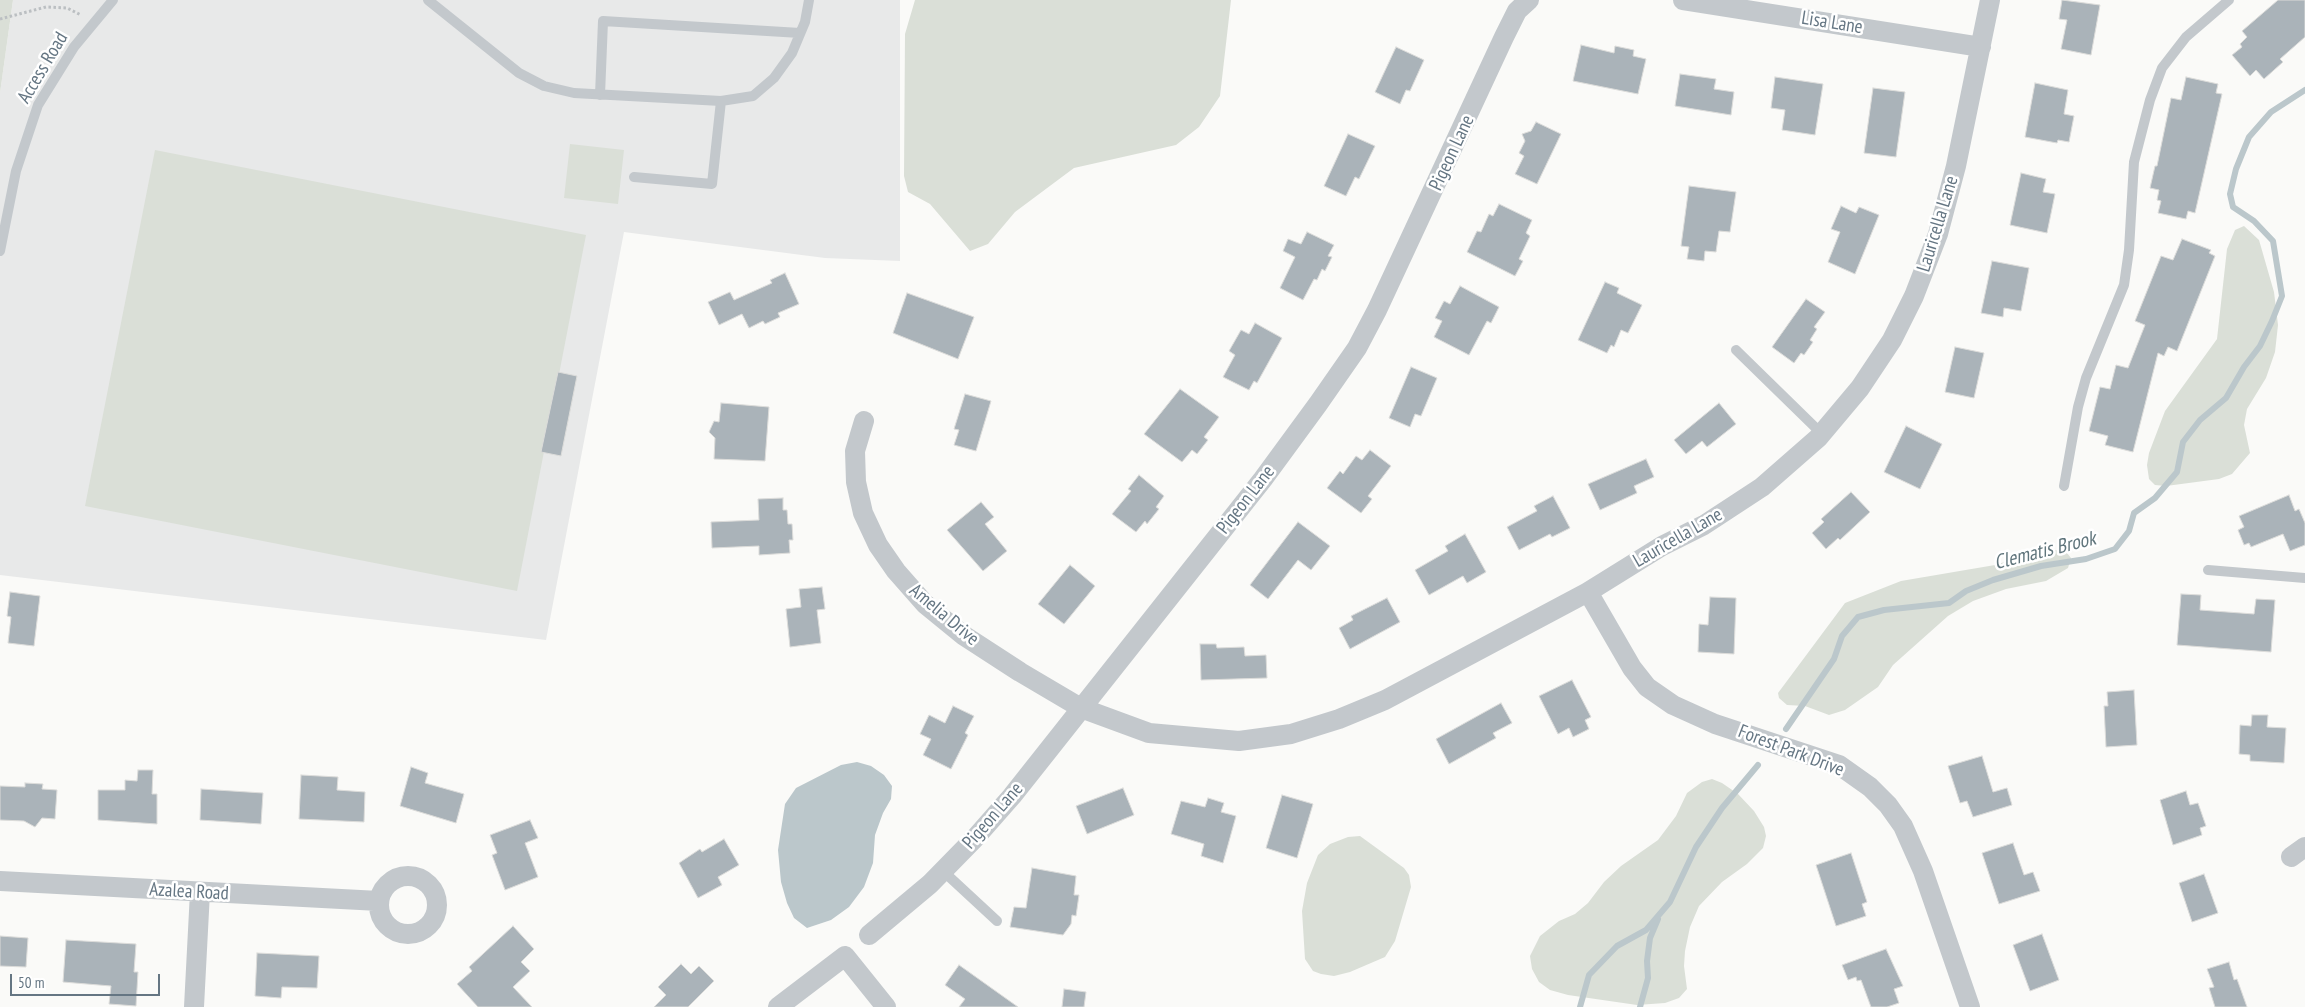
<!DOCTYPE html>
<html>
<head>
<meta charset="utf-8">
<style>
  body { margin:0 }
  #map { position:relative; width:2305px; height:1007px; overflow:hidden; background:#fafaf8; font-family:"PT Sans Narrow",sans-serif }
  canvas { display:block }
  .scale { position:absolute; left:10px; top:974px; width:150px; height:22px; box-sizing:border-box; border:2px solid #657683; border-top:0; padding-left:6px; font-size:15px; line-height:18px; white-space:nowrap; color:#657683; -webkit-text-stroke:4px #fff; paint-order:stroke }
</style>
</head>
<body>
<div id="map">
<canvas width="2305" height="1007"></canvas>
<div class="scale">50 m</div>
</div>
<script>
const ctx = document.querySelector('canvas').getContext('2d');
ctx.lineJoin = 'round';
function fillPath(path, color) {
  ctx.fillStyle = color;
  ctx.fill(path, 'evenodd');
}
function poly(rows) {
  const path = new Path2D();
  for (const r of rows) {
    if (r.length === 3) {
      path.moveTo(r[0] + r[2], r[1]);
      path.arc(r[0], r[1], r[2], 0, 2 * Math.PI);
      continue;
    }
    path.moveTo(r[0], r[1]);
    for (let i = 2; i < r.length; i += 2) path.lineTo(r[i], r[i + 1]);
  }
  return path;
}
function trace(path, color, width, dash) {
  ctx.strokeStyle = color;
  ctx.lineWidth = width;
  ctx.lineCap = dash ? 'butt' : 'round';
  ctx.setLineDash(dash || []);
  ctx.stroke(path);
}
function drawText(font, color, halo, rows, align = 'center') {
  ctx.font = font + ' "PT Sans Narrow",sans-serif';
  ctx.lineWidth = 5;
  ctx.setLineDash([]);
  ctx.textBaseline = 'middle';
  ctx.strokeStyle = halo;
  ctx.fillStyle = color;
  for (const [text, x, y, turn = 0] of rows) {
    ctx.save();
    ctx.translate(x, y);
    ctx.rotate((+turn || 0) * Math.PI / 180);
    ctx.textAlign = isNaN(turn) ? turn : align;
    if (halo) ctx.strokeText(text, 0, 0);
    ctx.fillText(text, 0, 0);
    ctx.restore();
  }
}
const built = poly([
  [13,0,900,0,900,261,825,258,624,232,546,640,0,575,0,93]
]);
const green = poly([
  [0,0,13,0,0,93],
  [915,0,1231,0,1220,96,1199,127,1176,145,1074,168,1015,212,988,244,970,251,930,204,908,192,904,176,905,34],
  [570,144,624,150,618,204,564,198],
  [155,150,586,235,517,591,85,506],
  [2244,226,2259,240,2274,292,2278,325,2275,352,2266,378,2247,409,2244,425,2250,453,2232,474,2219,479,2166,486,2155,485,2149,479,2147,465,2149,453,2165,411,2217,339,2227,249,2235,230],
  [2056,550,2067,553,2071,558,2068,568,2046,581,2006,589,1973,601,1948,616,1893,665,1878,687,1845,710,1829,715,1805,706,1787,705,1779,698,1778,693,1784,685,1845,603,1901,581,1995,565,2041,551],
  [1712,779,1722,783,1738,794,1754,811,1764,827,1766,836,1763,848,1747,864,1722,882,1699,906,1690,927,1685,951,1684,966,1687,989,1679,998,1665,1003,1637,1005,1568,995,1550,990,1539,982,1532,969,1530,956,1540,936,1559,921,1575,914,1588,903,1604,882,1621,866,1658,840,1676,816,1687,793,1702,782],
  [1360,836,1404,868,1409,875,1411,887,1395,941,1385,957,1350,972,1334,976,1321,974,1313,971,1305,959,1302,911,1307,883,1318,855,1330,844,1348,837]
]);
const water = poly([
  [857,762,871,766,884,775,892,786,891,799,883,813,875,835,873,863,864,887,849,907,831,920,807,928,794,918,787,903,781,882,778,850,785,804,796,788,841,765]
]);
const stream = poly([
  [1786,729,1834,659,1842,636,1858,617,1884,610,1949,603,1966,591,1993,580,2041,566,2086,559,2115,549,2129,531,2134,513,2155,498,2177,472,2183,442,2200,420,2226,398,2244,367,2260,346,2272,321,2282,296,2273,241,2254,221,2233,207,2230,194,2236,169,2249,137,2271,112,2305,90],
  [1580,1007,1589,975,1617,946,1646,930,1670,902,1696,847,1722,808,1758,765],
  [1640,1007,1648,978,1647,961,1650,938,1658,919]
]);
const building = poly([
  [2062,0,2100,5,2091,55,2061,49,2067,20,2059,19,2062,0],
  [2278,0,2305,0,2305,37,2280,59,2283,62,2264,79,2256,70,2250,76,2232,55,2242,47,2240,44,2247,37,2242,31,2278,0],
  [1581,45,1614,53,1615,46,1634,50,1633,56,1646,59,1638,94,1573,81,1581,45],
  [1396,47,1424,60,1410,91,1406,90,1400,104,1375,92,1396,47],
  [1680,74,1716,79,1714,89,1734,92,1731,115,1675,106,1680,74],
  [1775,77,1823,84,1815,135,1782,130,1785,110,1771,108,1775,77],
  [2186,77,2218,84,2216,93,2222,94,2195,213,2188,211,2186,219,2158,213,2161,201,2157,200,2159,190,2150,188,2155,166,2157,166,2171,98,2181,100,2186,77],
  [2035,83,2068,90,2064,114,2074,116,2069,142,2058,140,2057,143,2025,137,2035,83],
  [1873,88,1905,92,1896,157,1864,153,1873,88],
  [1536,122,1561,134,1537,184,1515,174,1524,156,1519,153,1525,141,1522,134,1531,131,1536,122],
  [1348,134,1375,146,1359,179,1355,177,1346,196,1324,186,1348,134],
  [2021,173,2046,179,2043,192,2055,194,2047,233,2010,225,2021,173],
  [1689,186,1736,192,1730,232,1719,231,1716,252,1705,251,1704,261,1687,259,1689,247,1681,246,1689,186],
  [1499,204,1532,220,1526,233,1530,236,1519,259,1523,261,1515,276,1467,252,1477,231,1481,232,1489,214,1493,216,1499,204],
  [1841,206,1856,213,1859,207,1879,215,1855,274,1828,262,1840,232,1831,229,1841,206],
  [1307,232,1334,245,1328,256,1332,257,1325,271,1322,269,1317,280,1314,279,1303,300,1280,288,1295,257,1283,251,1288,239,1301,244,1307,232],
  [2182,239,2211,250,2209,253,2215,256,2177,351,2168,347,2164,356,2158,353,2133,452,2105,445,2108,436,2089,431,2100,387,2110,389,2116,365,2128,368,2145,325,2135,321,2161,256,2173,260,2182,239],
  [1992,261,2029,268,2021,311,2004,308,2003,317,1981,313,1992,261],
  [785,273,799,304,778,313,780,317,765,324,763,321,749,328,742,314,719,325,708,302,730,292,734,300,772,283,770,280,785,273],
  [1605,282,1619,288,1617,293,1642,305,1628,333,1621,330,1614,347,1611,345,1607,353,1578,340,1605,282],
  [1460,286,1499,307,1491,323,1487,321,1469,355,1434,337,1442,321,1435,318,1444,301,1450,304,1460,286],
  [907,293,974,317,958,359,893,333,907,293],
  [1806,299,1825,312,1814,327,1817,329,1810,340,1813,342,1804,355,1801,353,1794,363,1772,347,1806,299],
  [1255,323,1282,338,1257,383,1254,381,1249,390,1223,377,1235,355,1229,351,1241,330,1249,334,1255,323],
  [1955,347,1984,353,1974,398,1945,392,1955,347],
  [1411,367,1437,378,1421,416,1415,414,1410,427,1389,418,1411,367],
  [558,372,577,376,561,456,541,452,558,372],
  [1180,389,1219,417,1204,437,1208,440,1197,454,1192,450,1182,462,1144,434,1180,389],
  [965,394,991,401,976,451,954,445,959,430,954,429,965,394],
  [721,403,769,407,765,461,714,459,715,438,709,432,714,421,719,422,721,403],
  [1719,403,1736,424,1707,447,1702,441,1686,454,1674,440,1719,403],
  [1906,426,1942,444,1920,489,1884,472,1906,426],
  [1370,450,1391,466,1368,496,1372,499,1361,513,1327,488,1340,471,1343,474,1356,456,1362,460,1370,450],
  [1646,459,1654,477,1634,486,1637,493,1600,510,1588,484,1646,459],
  [1139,475,1164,496,1156,507,1159,509,1147,524,1145,521,1136,532,1112,514,1131,491,1128,489,1139,475],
  [1851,492,1870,512,1840,540,1838,538,1826,549,1812,533,1824,522,1821,519,1851,492],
  [2289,495,2295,511,2299,509,2305,523,2305,545,2290,551,2283,534,2251,547,2249,543,2244,545,2238,530,2244,527,2239,516,2289,495],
  [1553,496,1570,528,1552,537,1550,534,1519,550,1507,527,1537,511,1534,506,1553,496],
  [783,498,783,510,787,510,788,524,792,524,793,540,789,540,790,553,759,555,759,546,712,548,711,522,759,520,758,499,783,498],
  [981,502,994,517,985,524,1007,551,983,571,947,530,981,502],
  [1298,522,1330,546,1311,570,1298,560,1268,599,1250,585,1298,522],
  [1465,534,1486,572,1467,583,1463,576,1429,595,1415,570,1448,551,1445,546,1465,534],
  [1070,565,1095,586,1064,624,1038,604,1070,565],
  [822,587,825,609,817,610,821,643,790,647,786,609,801,607,799,589,822,587],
  [10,592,40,596,34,646,8,643,11,617,7,616,10,592],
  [2181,594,2201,595,2200,610,2254,614,2256,599,2275,600,2271,652,2177,645,2181,594],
  [1710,597,1736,598,1734,654,1698,652,1699,624,1708,625,1710,597],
  [1387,598,1400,622,1350,649,1339,628,1353,620,1351,616,1387,598],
  [1200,644,1216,644,1217,648,1244,647,1245,656,1266,655,1267,678,1201,680,1200,644],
  [1572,680,1591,717,1585,720,1589,729,1573,737,1569,728,1558,734,1539,696,1572,680],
  [2134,690,2137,745,2106,747,2104,706,2108,706,2107,692,2134,690],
  [1501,703,1512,723,1493,733,1496,738,1449,764,1436,739,1501,703],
  [953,706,974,716,965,733,968,735,951,769,923,755,931,739,920,734,929,715,945,723,953,706],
  [2252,715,2268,715,2267,727,2286,728,2284,763,2250,761,2250,755,2239,754,2240,725,2251,726,2252,715],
  [1982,756,1993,792,2007,788,2012,805,1973,817,1967,801,1960,803,1948,766,1982,756],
  [411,767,428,773,425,783,464,794,456,823,400,806,411,767],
  [138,770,153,770,152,794,157,794,157,824,98,820,98,790,125,790,125,780,137,781,138,770],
  [301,775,338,777,337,790,365,792,364,822,299,819,301,775],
  [25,783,43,784,42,789,57,790,55,819,42,818,35,827,24,821,0,820,0,786,25,787,25,783],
  [1123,788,1134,815,1087,834,1076,806,1123,788],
  [201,789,263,793,261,824,200,820,201,789],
  [2186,791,2190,805,2198,803,2206,826,2200,828,2202,835,2173,845,2160,800,2186,791],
  [1282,795,1313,804,1297,858,1266,848,1282,795],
  [1208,798,1224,803,1221,812,1236,816,1223,863,1201,856,1204,844,1171,834,1181,801,1205,807,1208,798],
  [530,820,538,838,525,843,538,877,505,890,492,855,497,853,490,835,530,820],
  [724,839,739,865,718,877,722,885,698,898,679,863,700,849,702,852,724,839],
  [2013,843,2024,875,2033,872,2040,891,1999,904,1982,853,2013,843],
  [1851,853,1867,902,1862,904,1866,916,1836,926,1816,865,1851,853],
  [1032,868,1076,876,1074,895,1079,895,1076,916,1072,915,1071,924,1063,935,1010,927,1014,907,1026,908,1032,868],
  [2204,874,2218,913,2192,922,2179,883,2204,874],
  [513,926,534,949,521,962,530,971,513,987,532,1007,478,1007,457,984,472,971,469,967,513,926],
  [2042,934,2059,980,2030,991,2013,945,2042,934],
  [0,936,28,938,26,967,0,966,0,936],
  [66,940,136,944,134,972,138,972,136,1006,109,1004,111,986,63,982,66,940],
  [1886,949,1903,986,1894,989,1899,1003,1887,1007,1871,1007,1861,980,1857,981,1856,977,1848,980,1842,965,1886,949],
  [257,953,319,956,317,988,282,987,281,998,255,996,257,953],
  [2229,962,2234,980,2237,979,2247,1007,2215,1007,2209,988,2214,987,2207,969,2229,962],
  [681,964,691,974,699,966,714,981,688,1007,654,1007,666,995,658,987,681,964],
  [959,965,1018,1007,959,1007,965,999,945,985,959,965],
  [1064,989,1086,992,1084,1007,1062,1007,1064,989]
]);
const path = poly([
  [0,19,46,7,67,8,81,15]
]);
const lane = poly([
  [428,0,519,73,544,86,574,93,721,101,753,96,774,78,792,53,805,22,809,0],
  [600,95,603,21,800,33],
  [634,177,712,184,721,101],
  [0,251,16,171,38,105,74,47,113,0],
  [1736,350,1822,434],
  [2064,486,2078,407,2086,378,2124,285,2129,250,2134,162,2150,100,2162,68,2186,37,2229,0],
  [2208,570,2305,578],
  [943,871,997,921]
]);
const street = poly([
  [1683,0,1981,47],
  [864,421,855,451,856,482,863,513,878,545,896,571,925,604,963,635,1020,672,1081,708,1149,733,1239,741,1291,734,1339,719,1385,700,1588,592,1662,546,1704,525,1762,487,1818,438,1860,388,1892,340,1914,296,1938,234,1956,166,1990,0],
  [1588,592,1632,668,1647,687,1673,705,1715,724,1839,765,1870,787,1888,805,1903,826,1923,871,1970,1007],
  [2291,857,2305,847],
  [408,905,29],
  [0,881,379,901],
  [869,935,930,884,976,837,1012,796,1263,479,1318,404,1357,348,1377,310,1504,37,1517,11,1529,0],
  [194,1007,200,892],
  [778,1007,845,956,886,1007]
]);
const streetNames = [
  ["Lisa Lane",1832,23,9],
  ["Access Road",43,68,-59],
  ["Pigeon Lane",1452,153,-65],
  ["Lauricella Lane",1938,224,-73],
  ["Pigeon Lane",1246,500,-52],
  ["Lauricella Lane",1678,538,-30],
  ["Amelia Drive",944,615,40],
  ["Forest Park Drive",1791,751,21],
  ["Pigeon Lane",993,816,-49],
  ["Azalea Road",189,892,3]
];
const waterNames = [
  ["Clematis Brook",2045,551,-14]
];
fillPath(built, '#e8e9e9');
fillPath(green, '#dadfd7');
fillPath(water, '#bbc7cb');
trace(stream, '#bbc7cb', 6);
fillPath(building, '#aab3b9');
trace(building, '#dcdcda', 1);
trace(path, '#bbbfc2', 3, [2.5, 2.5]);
trace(lane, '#c3c8cc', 10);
trace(street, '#c3c8cc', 20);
drawText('19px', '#657683', '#fff', streetNames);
drawText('italic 20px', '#60757c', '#fff', waterNames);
</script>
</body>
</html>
